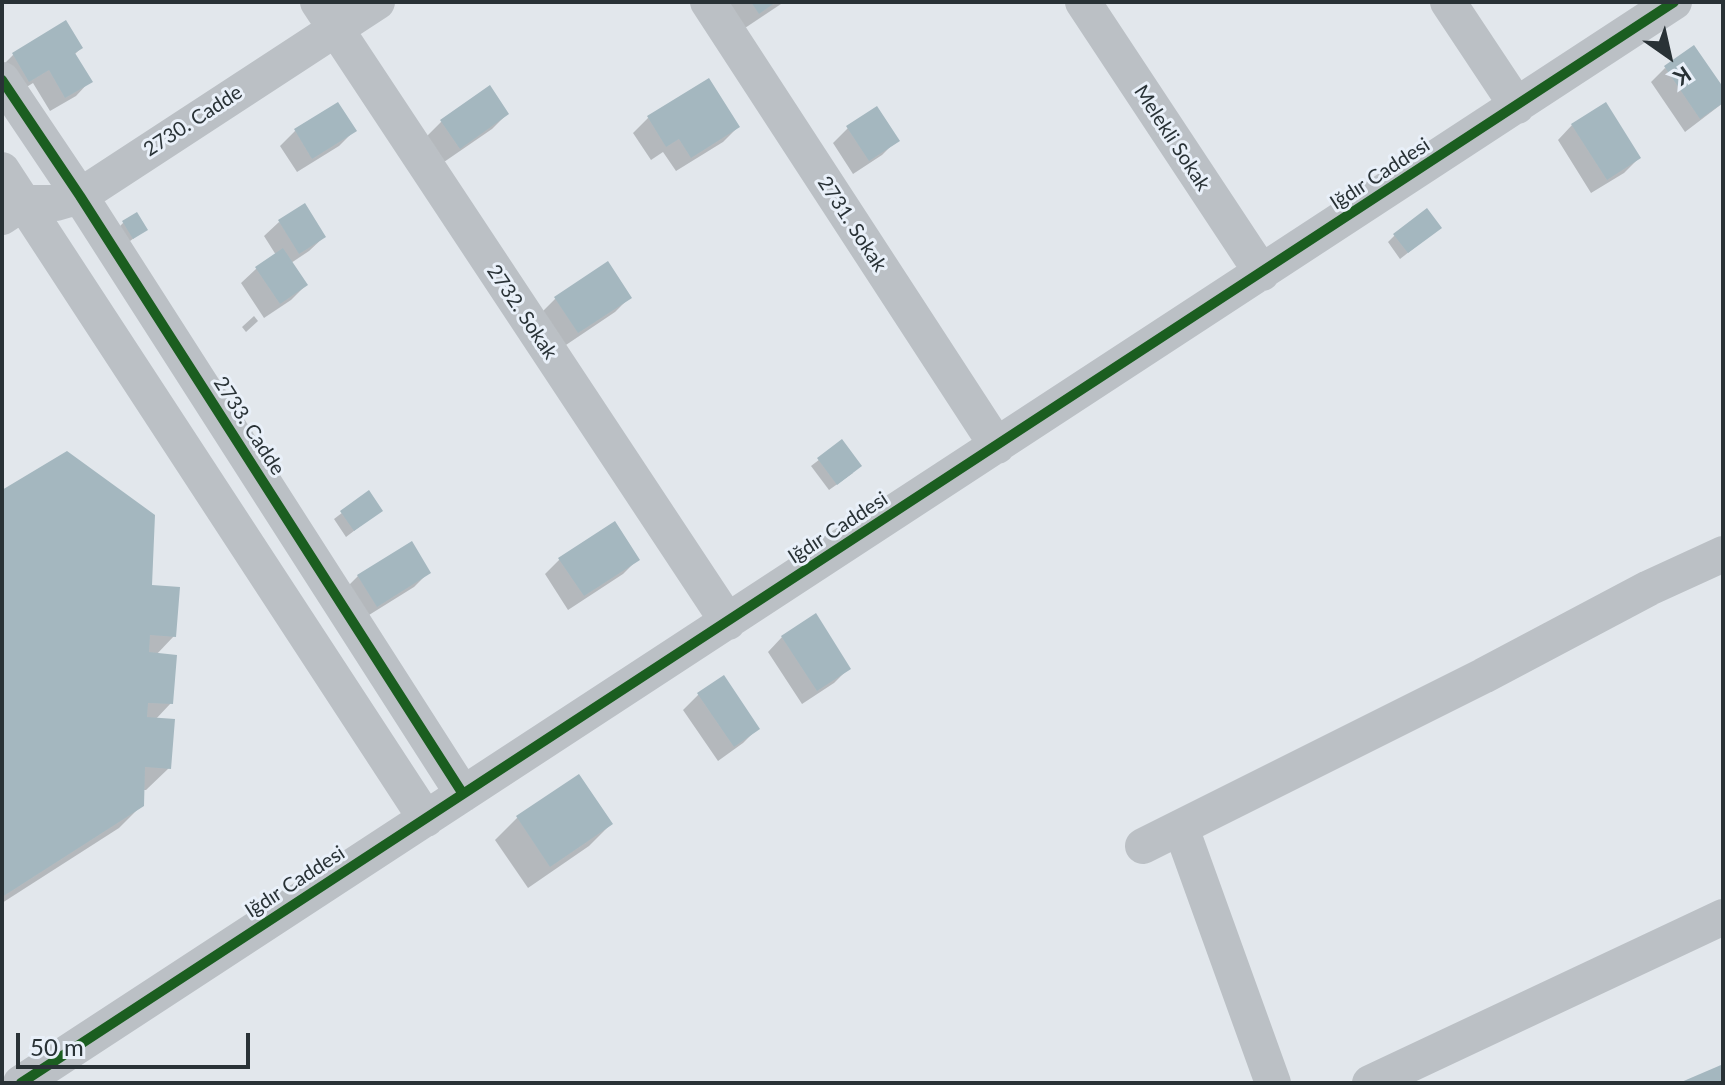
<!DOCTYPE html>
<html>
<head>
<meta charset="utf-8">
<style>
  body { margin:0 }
  #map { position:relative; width:1725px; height:1085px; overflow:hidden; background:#e2e7ec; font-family:Lato,sans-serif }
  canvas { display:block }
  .frame { position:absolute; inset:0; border:4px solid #293236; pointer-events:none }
  .north { position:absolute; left:1629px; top:16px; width:80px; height:80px; -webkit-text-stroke:6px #e9f0f9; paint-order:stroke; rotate:146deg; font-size:22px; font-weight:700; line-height:32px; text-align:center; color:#293236 }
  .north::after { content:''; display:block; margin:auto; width:28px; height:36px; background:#293236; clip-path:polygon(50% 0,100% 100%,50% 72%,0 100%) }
  .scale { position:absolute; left:16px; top:1033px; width:234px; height:36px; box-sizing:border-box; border:4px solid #293236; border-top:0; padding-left:10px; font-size:24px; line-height:28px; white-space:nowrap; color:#293236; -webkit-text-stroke:6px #e9f0f9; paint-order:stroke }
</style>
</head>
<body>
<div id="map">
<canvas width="1725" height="1085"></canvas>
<div class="frame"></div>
<div class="north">K</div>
<div class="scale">50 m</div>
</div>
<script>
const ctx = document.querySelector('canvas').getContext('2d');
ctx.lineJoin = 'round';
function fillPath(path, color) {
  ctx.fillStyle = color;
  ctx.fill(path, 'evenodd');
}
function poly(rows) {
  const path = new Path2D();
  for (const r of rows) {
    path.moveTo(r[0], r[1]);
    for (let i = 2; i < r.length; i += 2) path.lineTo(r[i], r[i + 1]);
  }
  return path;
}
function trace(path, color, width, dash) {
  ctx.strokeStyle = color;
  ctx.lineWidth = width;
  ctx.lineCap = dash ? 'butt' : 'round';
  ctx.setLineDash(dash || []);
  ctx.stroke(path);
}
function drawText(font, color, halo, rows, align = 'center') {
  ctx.font = font + ' Lato,sans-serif';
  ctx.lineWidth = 6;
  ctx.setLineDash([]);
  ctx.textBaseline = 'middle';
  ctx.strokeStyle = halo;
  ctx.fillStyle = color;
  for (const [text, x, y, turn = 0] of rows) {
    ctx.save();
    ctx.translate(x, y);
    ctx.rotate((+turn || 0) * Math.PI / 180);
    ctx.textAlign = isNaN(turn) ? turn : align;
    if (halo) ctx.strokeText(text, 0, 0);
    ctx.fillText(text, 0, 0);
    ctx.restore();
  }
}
const shadow = poly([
  [714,2,784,2,736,34],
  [81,48,74,55,90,81,76,96,50,111,33,83,14,95,2,66,13,55],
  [1665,68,1723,91,1723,103,1685,132,1651,82],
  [489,88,507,114,492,129,444,162,426,137,441,122],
  [648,118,738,127,723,142,676,171,663,152,651,160,633,133],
  [1572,125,1639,158,1624,173,1591,193,1558,140],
  [848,128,897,140,882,155,853,174,833,143],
  [295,131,354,131,339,146,297,172,280,146],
  [124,222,145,230,126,244,117,229],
  [279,222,324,237,309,251,291,263,306,285,291,300,264,318,241,283,256,269,276,255,264,236],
  [1432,234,1400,259,1388,242,1395,235],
  [607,264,630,297,615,312,563,347,540,314,555,299],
  [254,316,258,321,246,332,242,327],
  [842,442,853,473,829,490,811,466],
  [2,492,150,587,174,636,156,655,171,703,155,720,169,768,146,790,143,790,142,805,119,828,2,903],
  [368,493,380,511,346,537,334,519],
  [560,559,638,559,623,574,568,610,545,574],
  [429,572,414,587,361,620,343,591,358,576],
  [782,637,849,668,834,683,802,704,768,652],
  [723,678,758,728,743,743,718,761,683,710,698,695],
  [578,776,611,824,589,846,528,888,495,840,517,818]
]);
const building = poly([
  [751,2,776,2,759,14],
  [66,20,83,48,75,53,93,82,65,98,49,70,29,82,12,53],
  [1694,45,1723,87,1723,103,1700,119,1664,66],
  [709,78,740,127,691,158,679,139,666,147,647,116],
  [490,85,509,114,460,149,440,120],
  [338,102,357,131,312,159,294,129],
  [1606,102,1641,158,1607,180,1571,124],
  [877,106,900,141,869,161,846,126],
  [305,203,326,237,299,254,278,220],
  [1427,208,1442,228,1408,253,1393,234],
  [137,212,148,230,133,239,122,221],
  [283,248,308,285,280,304,255,267],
  [608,261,632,298,578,333,554,297],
  [842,439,862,466,837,485,817,458],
  [67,451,155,515,152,585,180,587,176,637,150,635,149,652,177,655,173,704,148,703,147,717,175,719,171,769,145,767,144,806,2,897,2,490],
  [369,490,383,511,354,531,340,511],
  [615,521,640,560,584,596,558,558],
  [412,541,431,573,377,607,357,575],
  [816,613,851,669,817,691,781,636],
  [724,675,760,729,734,747,697,693],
  [579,774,613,824,550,867,516,816],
  [1721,1065,1723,1083,1679,1083]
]);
const minor = poly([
  [318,2,728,622],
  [708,2,997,446],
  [1083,2,1262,273],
  [1448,2,1517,106],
  [2,80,80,196,463,794],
  [2,170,426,819],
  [2,217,23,203,56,203,80,196,377,2],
  [1181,828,1273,1083],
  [1143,846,1483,676,1649,588,1723,554],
  [21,1083,1674,2],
  [1370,1083,1723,917]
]);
const cycleway = poly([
  [2,80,80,196,463,794],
  [21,1083,1674,2]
]);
const streetNames = [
  ["2730. Cadde",193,121,-33],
  ["Melekli Sokak",1172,138,57],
  ["Iğdır Caddesi",1380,174,-33],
  ["2731. Sokak",852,224,57],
  ["2732. Sokak",522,312,56],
  ["2733. Cadde",249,426,57],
  ["Iğdır Caddesi",838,528,-33],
  ["Iğdır Caddesi",295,882,-33]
];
fillPath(shadow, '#0003');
fillPath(building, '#a4b7bf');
trace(minor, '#bbc0c5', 36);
trace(cycleway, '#1b5e20', 10);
drawText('20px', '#293236', '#e9f0f9', streetNames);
</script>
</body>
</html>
